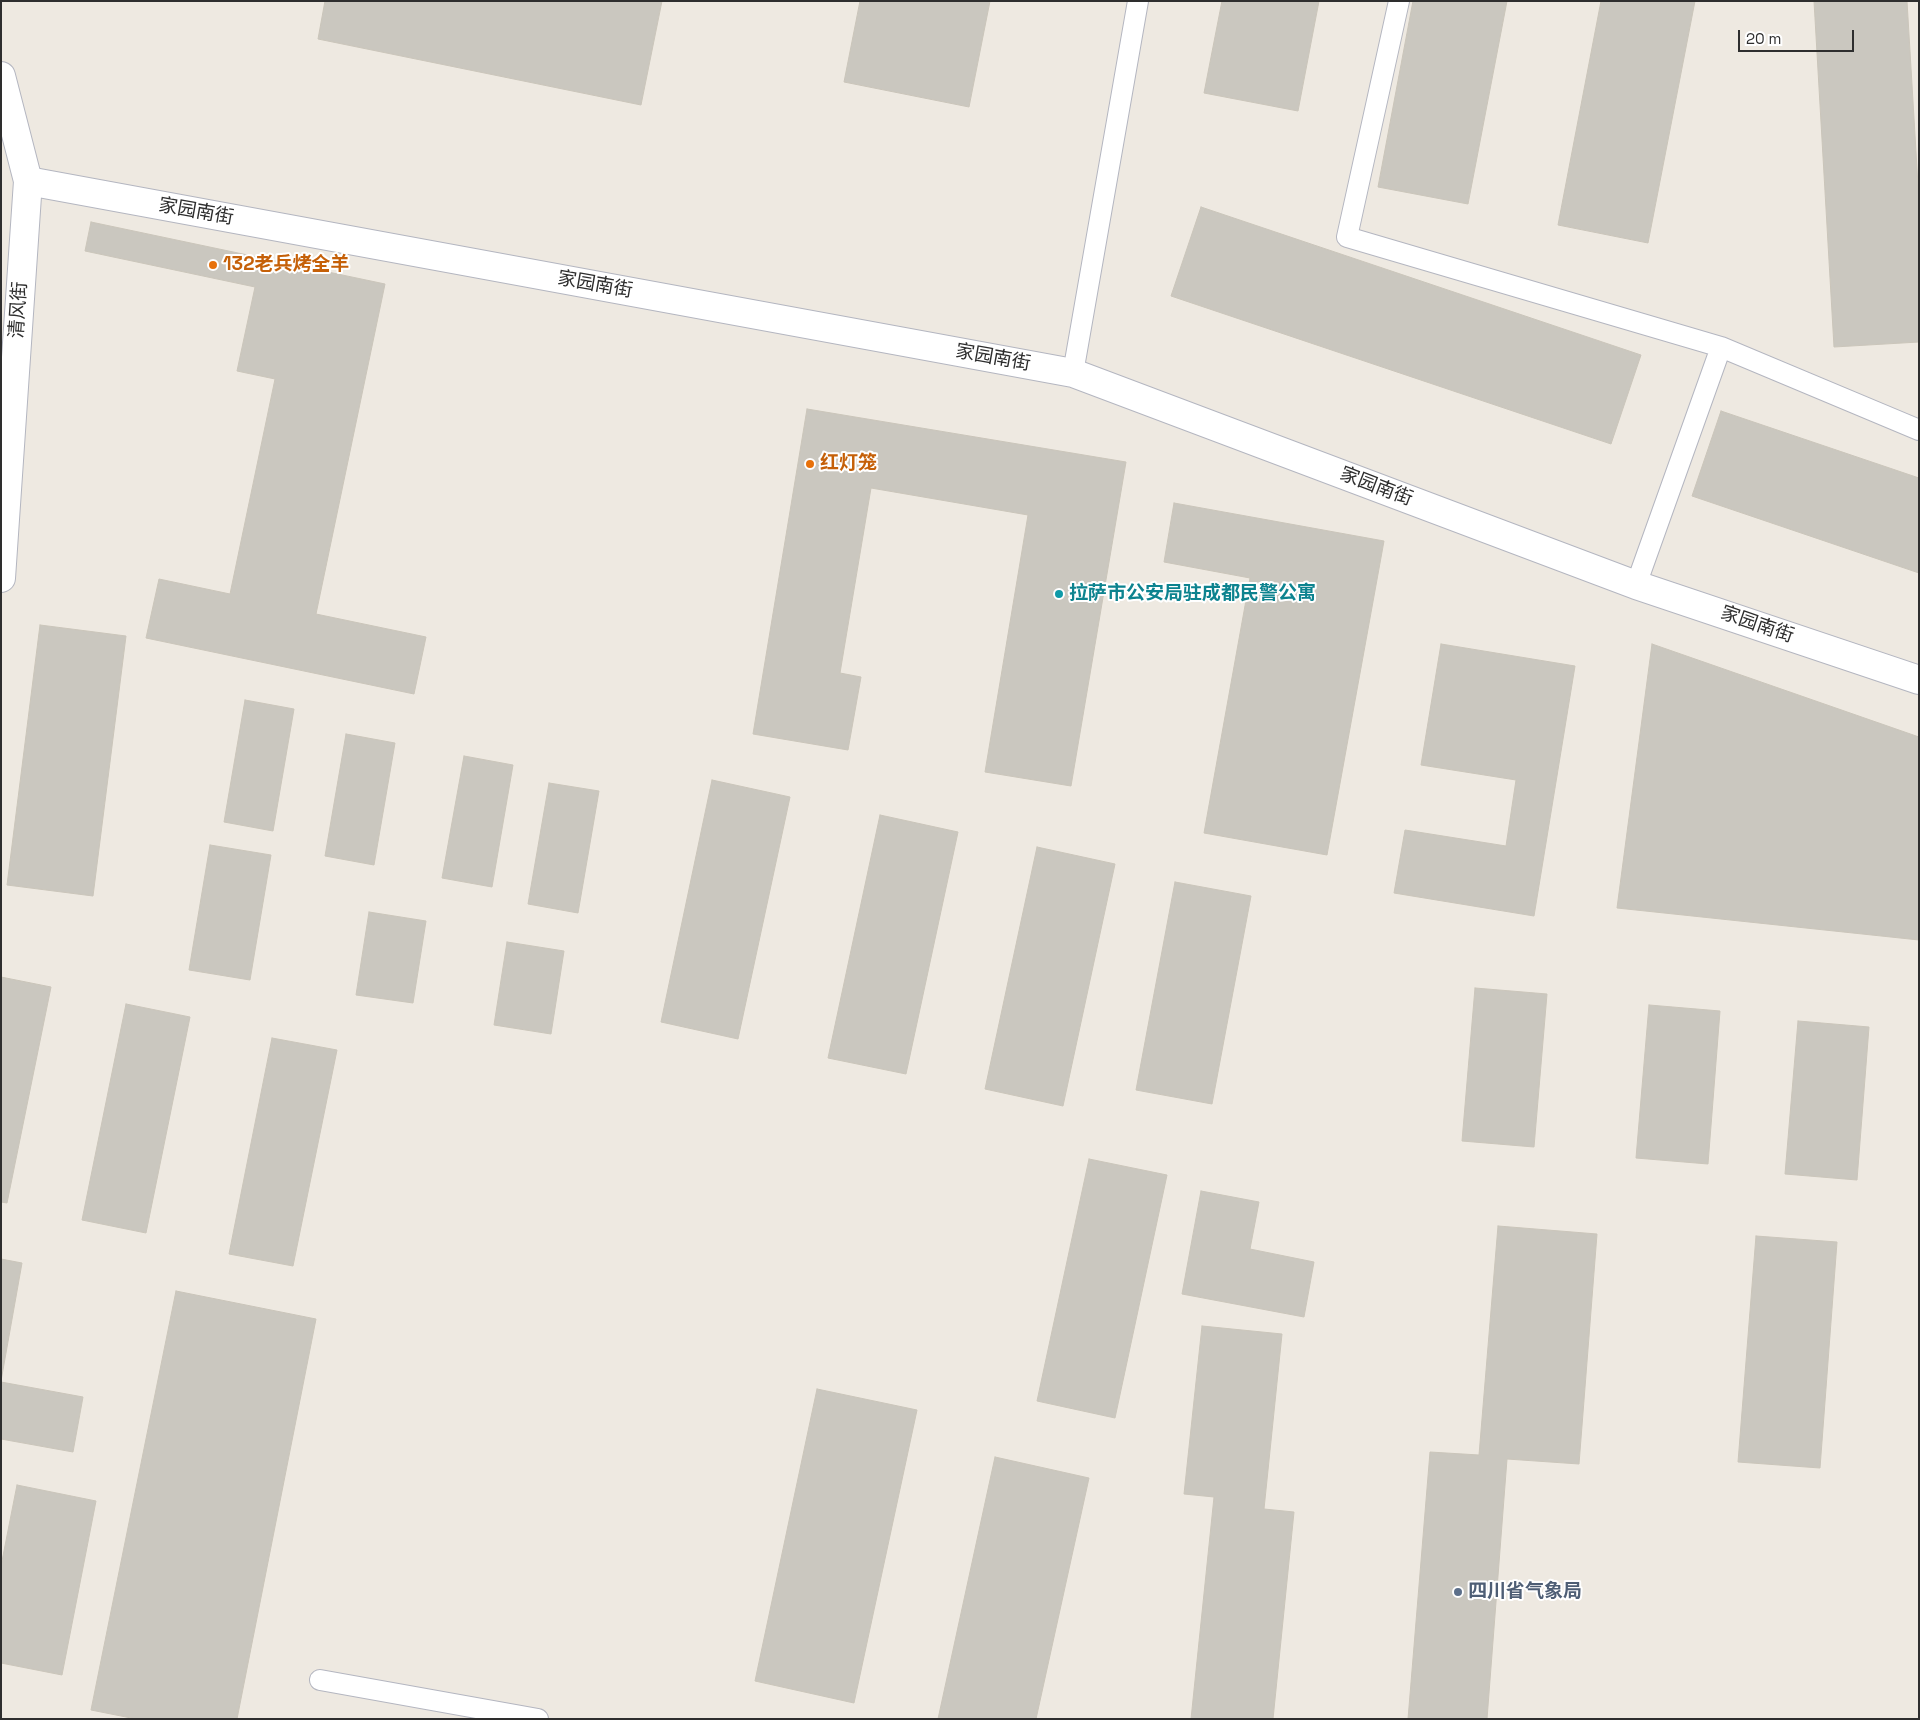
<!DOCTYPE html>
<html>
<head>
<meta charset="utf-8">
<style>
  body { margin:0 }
  #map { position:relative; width:1920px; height:1720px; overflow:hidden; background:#eee9e1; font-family:"Space Grotesk",sans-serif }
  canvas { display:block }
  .frame { position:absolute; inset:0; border:2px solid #2e2e2e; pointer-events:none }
  .scale { position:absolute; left:1738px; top:30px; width:116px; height:22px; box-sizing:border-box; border:2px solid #2e2e2e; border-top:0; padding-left:6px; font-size:15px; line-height:18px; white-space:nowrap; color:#2e2e2e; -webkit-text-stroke:4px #fff; paint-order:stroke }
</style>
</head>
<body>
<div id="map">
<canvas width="1920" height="1720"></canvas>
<div class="frame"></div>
<div class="scale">20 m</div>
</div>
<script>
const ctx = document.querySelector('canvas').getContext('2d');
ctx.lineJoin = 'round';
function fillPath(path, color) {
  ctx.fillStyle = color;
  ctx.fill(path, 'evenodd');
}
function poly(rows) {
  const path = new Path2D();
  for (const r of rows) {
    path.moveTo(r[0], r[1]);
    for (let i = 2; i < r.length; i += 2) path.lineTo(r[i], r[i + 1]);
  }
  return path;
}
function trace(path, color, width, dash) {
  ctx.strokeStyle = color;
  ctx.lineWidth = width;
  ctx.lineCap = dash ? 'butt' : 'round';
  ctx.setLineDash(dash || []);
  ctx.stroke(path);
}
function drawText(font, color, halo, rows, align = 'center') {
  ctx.font = font + ' "Space Grotesk","Noto Sans SC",sans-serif';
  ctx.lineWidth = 4;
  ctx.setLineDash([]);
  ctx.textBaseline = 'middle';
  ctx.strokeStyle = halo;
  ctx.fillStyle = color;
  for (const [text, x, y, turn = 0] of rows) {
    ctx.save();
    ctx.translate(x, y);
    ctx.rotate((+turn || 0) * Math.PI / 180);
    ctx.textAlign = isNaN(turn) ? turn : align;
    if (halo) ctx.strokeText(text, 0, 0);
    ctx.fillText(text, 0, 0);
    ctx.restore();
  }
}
const building = poly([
  [325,1,662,1,641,105,318,39,325,1],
  [860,1,990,1,969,107,844,82,860,1],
  [1222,1,1319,1,1298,111,1204,93,1222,1],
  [1413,1,1507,1,1468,204,1378,187,1413,1],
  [1601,1,1695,1,1648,243,1558,225,1601,1],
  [1814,1,1907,1,1919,202,1919,342,1834,347,1814,1],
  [1201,207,1641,355,1611,444,1171,296,1201,207],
  [91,222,385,284,316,614,426,637,414,694,146,638,159,579,230,594,275,379,237,371,255,287,85,251,91,222],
  [807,409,1126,462,1071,786,985,772,1028,515,871,488,840,673,861,677,848,750,753,734,807,409],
  [1721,411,1919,478,1919,573,1692,496,1721,411],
  [1174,503,1384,541,1327,855,1204,833,1250,578,1164,562,1174,503],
  [40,625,126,636,93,896,7,885,40,625],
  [1441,644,1575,666,1534,916,1394,893,1405,830,1506,846,1516,780,1421,765,1441,644],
  [1652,644,1919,737,1919,940,1617,908,1652,644],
  [245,700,294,709,273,831,224,822,245,700],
  [346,734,395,743,374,865,325,856,346,734],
  [464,756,513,765,492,887,442,878,464,756],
  [712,780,790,797,738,1039,661,1022,712,780],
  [549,783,599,791,578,913,528,904,549,783],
  [880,815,958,832,906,1074,828,1058,880,815],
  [210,845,271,855,250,980,189,970,210,845],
  [1037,847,1115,864,1063,1106,985,1089,1037,847],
  [1175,882,1251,896,1212,1104,1136,1090,1175,882],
  [369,912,426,921,413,1003,356,995,369,912],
  [507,942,564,951,551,1034,494,1025,507,942],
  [1,977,51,987,7,1203,1,1202,1,977],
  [1475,988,1547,994,1534,1147,1462,1141,1475,988],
  [126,1004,190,1017,146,1233,82,1220,126,1004],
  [1649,1005,1720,1011,1708,1164,1636,1158,1649,1005],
  [1798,1021,1869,1027,1857,1180,1785,1174,1798,1021],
  [272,1038,337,1050,293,1266,229,1254,272,1038],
  [1089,1159,1167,1175,1115,1418,1037,1401,1089,1159],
  [1201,1191,1259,1202,1250,1249,1314,1262,1304,1317,1182,1294,1201,1191],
  [1498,1226,1597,1234,1579,1464,1507,1459,1487,1719,1408,1719,1430,1452,1479,1455,1498,1226],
  [1756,1236,1837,1242,1820,1468,1738,1462,1756,1236],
  [1,1259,22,1263,1,1381,1,1259],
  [176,1291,316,1319,237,1719,136,1719,91,1710,176,1291],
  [1202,1326,1282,1334,1264,1509,1294,1512,1273,1719,1191,1719,1214,1497,1184,1494,1202,1326],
  [1,1382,83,1397,73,1452,1,1439,1,1382],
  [817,1389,917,1410,854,1703,755,1681,817,1389],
  [995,1457,1089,1478,1036,1719,938,1719,995,1457],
  [17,1485,96,1501,62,1675,1,1663,1,1566,17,1485]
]);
const lane = poly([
  [1399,1,1347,237,1721,347,1636,585],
  [1721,347,1919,430],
  [1073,373,1138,1],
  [320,1680,538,1719]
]);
const street = poly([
  [28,181,1073,373,1636,585,1919,680]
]);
const secondary = poly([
  [1,76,28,181,1,578]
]);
const markers = [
  [213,265,5,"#e8710a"],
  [810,464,5,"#e8710a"],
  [1059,594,5,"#0f9aa8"],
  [1458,1592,5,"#5c6f8a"]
];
const streetNames = [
  ["家园南街",196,212,10],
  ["家园南街",595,285,10],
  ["清风街",19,310,-86],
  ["家园南街",993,358,10],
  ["家园南街",1376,487,21],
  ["家园南街",1757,625,19]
];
const foodNames = [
  ["132老兵烤全羊",223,265],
  ["红灯笼",820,464]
];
const cultureNames = [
  ["拉萨市公安局驻成都民警公寓",1069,594]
];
const serviceNames = [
  ["四川省气象局",1468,1592]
];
fillPath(building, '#cac7bf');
trace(building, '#cac5ba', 1);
trace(lane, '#b4b6c0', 22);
trace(street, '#b4b6c0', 30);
trace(secondary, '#b4b6c0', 30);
trace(lane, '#fff', 20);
trace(street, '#fff', 28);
trace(secondary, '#fff', 28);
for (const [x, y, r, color] of markers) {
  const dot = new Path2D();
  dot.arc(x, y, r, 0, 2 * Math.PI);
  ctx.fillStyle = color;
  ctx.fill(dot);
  trace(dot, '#fff', 2);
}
drawText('19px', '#2e2e2e', '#fff', streetNames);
drawText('bold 19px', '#c56008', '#fff', foodNames, 'left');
drawText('bold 19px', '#0d838f', '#fff', cultureNames, 'left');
drawText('bold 19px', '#4e5e75', '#fff', serviceNames, 'left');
</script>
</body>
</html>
